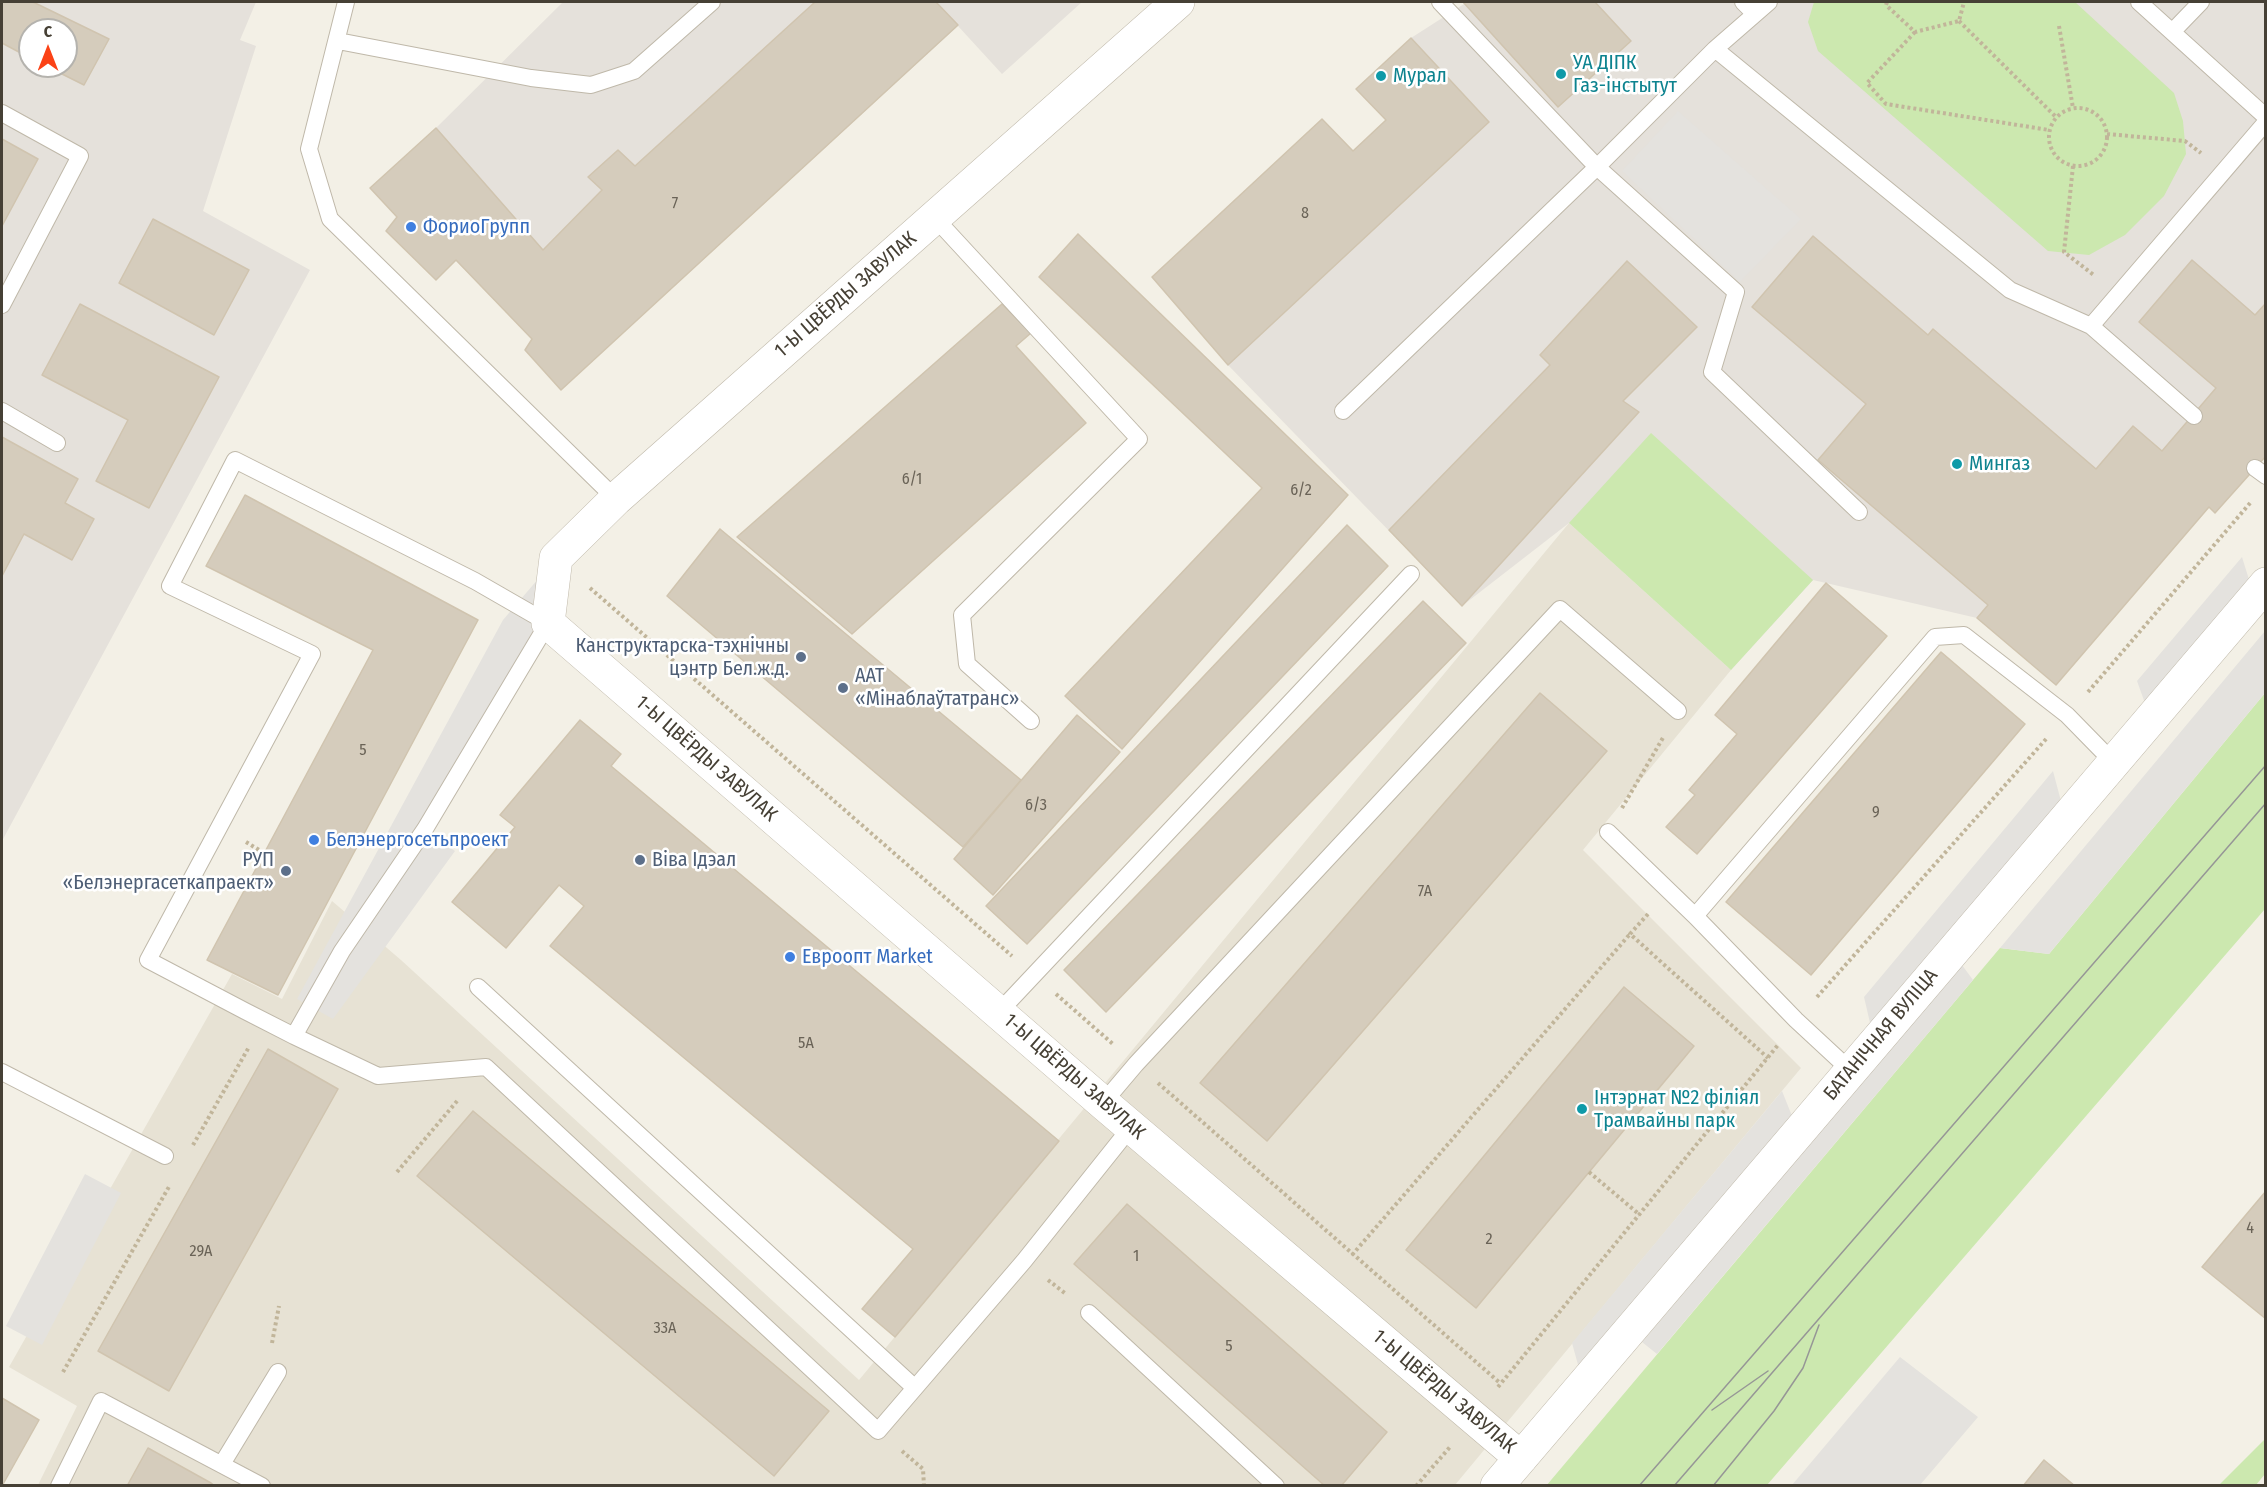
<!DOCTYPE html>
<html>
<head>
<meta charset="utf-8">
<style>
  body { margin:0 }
  #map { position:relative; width:2267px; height:1487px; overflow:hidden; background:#f3f0e6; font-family:"Fira Sans Condensed",sans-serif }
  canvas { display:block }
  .frame { position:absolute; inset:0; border:3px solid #464035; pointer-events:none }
  .north { position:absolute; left:18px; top:18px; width:60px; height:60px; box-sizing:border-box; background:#fff; border:2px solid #b5b3ae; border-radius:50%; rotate:0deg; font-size:16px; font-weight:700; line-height:24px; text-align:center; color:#464035 }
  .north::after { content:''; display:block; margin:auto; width:21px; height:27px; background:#fb4216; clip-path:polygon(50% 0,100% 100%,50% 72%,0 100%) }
</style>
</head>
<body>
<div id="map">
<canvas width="2267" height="1487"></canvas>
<div class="frame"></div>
<div class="north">С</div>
</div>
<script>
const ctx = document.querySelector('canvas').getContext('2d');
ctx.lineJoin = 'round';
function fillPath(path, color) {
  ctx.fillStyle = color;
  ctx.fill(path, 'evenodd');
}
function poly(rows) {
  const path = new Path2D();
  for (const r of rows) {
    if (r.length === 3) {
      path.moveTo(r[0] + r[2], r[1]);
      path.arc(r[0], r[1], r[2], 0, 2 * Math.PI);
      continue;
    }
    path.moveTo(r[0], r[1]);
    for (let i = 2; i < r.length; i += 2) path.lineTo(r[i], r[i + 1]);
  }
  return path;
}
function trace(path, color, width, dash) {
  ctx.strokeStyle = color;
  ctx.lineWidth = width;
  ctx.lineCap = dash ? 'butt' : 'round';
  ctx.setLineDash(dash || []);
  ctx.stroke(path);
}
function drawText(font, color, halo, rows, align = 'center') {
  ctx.font = font + ' "Fira Sans Condensed",sans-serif';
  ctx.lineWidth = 5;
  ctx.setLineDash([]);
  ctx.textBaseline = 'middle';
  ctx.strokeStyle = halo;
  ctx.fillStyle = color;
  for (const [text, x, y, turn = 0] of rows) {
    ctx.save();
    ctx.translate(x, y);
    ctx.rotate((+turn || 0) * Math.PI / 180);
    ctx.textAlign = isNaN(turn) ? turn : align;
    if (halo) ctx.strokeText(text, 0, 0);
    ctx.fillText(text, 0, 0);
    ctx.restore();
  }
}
const residential = poly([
  [1569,523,1731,670,1583,850,1801,1068,1455,1485,38,1485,77,1406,9,1367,232,974,282,999,332,901,401,960,859,1380]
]);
const industrial = poly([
  [2,2,256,2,240,40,256,46,203,211,310,270,2,841],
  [30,30,66,30,66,66,30,66],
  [563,2,1082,2,1002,74,958,26,561,390,525,350,532,339,456,261,436,280,397,217,370,188,436,128],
  [1463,2,2265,2,2265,456,2215,513,2209,507,2056,685,1977,618,1813,580,1731,670,1569,523,1462,606,1228,365,1152,278,1322,119,1353,151,1386,120,1356,89,1411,38,1464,4]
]);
const green = poly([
  [1814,2,2075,2,2174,93,2183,121,2186,154,2164,196,2125,235,2089,255,2048,251,1818,51,1808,22],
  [1651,433,1813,580,1731,670,1569,523],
  [2265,693,2265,909,1767,1485,1546,1486,2000,948,2049,954],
  [2265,1439,2265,1474,2256,1485,2219,1485]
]);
const parking = poly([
  [1678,111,1801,219,1740,282,1622,171],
  [2242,557,2251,586,2146,706,2137,681],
  [556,558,548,623,425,829,455,851,333,1019,297,999,503,620],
  [2265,631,2265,693,2049,954,2000,948],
  [2053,771,2062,805,1871,1027,1864,997],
  [1962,965,1973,980,1657,1354,1642,1342],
  [1782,1091,1794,1121,1580,1372,1572,1343],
  [85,1174,121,1193,42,1345,6,1326],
  [1900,1357,1978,1417,1920,1485,1792,1485]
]);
const building = poly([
  [2,2,33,2,109,39,84,85,46,66,66,66,66,30,30,30,30,58,2,43,2,2],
  [815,2,936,2,958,25,561,390,525,350,532,339,456,260,436,280,386,231,397,217,370,188,436,128,543,250,602,190,588,177,618,150,635,166,815,2],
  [1463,2,1595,2,1631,41,1558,107,1463,2],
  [1411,38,1489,122,1228,365,1152,277,1322,119,1353,151,1386,120,1356,89,1411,38],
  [2,139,38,159,2,226,2,139],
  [153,219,249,270,214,335,119,283,153,219],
  [1078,234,1348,495,1122,749,1065,696,1262,488,1039,277,1078,234],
  [1813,236,1928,335,1933,329,2096,469,2133,426,2162,451,2216,388,2139,322,2192,260,2255,315,2266,303,2266,456,2215,513,2209,507,2056,685,1977,618,1988,605,1818,460,1866,404,1752,307,1813,236],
  [1627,261,1697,327,1623,401,1639,412,1462,606,1389,530,1550,365,1540,355,1627,261],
  [80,304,219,377,149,508,96,481,128,420,42,375,80,304],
  [1002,304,1031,333,1016,346,1086,423,852,634,737,537,1002,304],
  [2,437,78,479,65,503,94,519,72,560,24,534,2,576,2,437],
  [245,495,478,620,278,995,207,960,373,650,206,566,245,495],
  [1347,525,1388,566,1027,944,986,906,1347,525],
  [720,529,1021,780,963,847,667,596,720,529],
  [1826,583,1887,636,1697,854,1666,827,1695,795,1689,790,1737,734,1715,715,1826,583],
  [1423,601,1466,643,1106,1012,1064,970,1423,601],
  [1941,652,2025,724,1811,975,1726,902,1941,652],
  [1540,693,1607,751,1267,1141,1200,1083,1540,693],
  [1077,715,1120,752,993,895,954,859,1077,715],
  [580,720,621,754,611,766,1059,1141,895,1337,862,1309,913,1249,550,946,584,906,559,885,506,948,452,902,515,827,500,815,580,720],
  [1624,987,1694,1046,1476,1308,1406,1250,1624,987],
  [268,1049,338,1089,169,1391,98,1351,268,1049],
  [473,1111,829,1411,774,1476,417,1176,473,1111],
  [2266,1191,2266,1319,2202,1267,2266,1191],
  [1127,1204,1387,1432,1341,1486,1325,1486,1074,1264,1127,1204],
  [2,1398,39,1420,2,1486,2,1398],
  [148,1448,211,1483,215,1486,127,1486,148,1448],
  [2044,1460,2075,1486,2023,1486,2044,1460]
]);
const path = poly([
  [1887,2,1886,5,1915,32,1959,21,1964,2],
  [1959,21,2056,117],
  [2059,26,2073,108],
  [1915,32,1867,83,1886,104,2049,130],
  [2078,137,29],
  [2107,134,2185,141,2201,153],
  [2073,166,2064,252,2095,276],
  [590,588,1012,956],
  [2088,692,2251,502],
  [1622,808,1664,736],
  [246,842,264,853],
  [1648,914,1630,934,1768,1058],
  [1056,994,1114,1045],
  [1817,997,2047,738],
  [1158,1083,1500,1383],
  [193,1145,249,1047],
  [397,1172,458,1100],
  [1589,1172,1640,1215],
  [1352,1255,1630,934],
  [1048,1280,1066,1294],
  [272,1343,279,1306],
  [63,1372,170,1185],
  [1498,1387,1778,1045],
  [902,1451,923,1469,924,1486],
  [1416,1486,1450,1447]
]);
const lane = poly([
  [346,2,309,149,330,219,616,499],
  [1440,2,1597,167,1736,292,1712,372,1859,512],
  [1743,2,1755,14],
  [2139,2,2266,117],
  [2172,32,2201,2],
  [338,41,531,78,591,85,634,71,712,2],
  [1715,49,2010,290,2091,326,2194,416],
  [2,113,80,156,2,305],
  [934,217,1139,439,962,615,967,664,1031,721],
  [2091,326,2266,122],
  [2,411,57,443],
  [1343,411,1597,167,1715,49,1769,2],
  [2255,468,2266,476],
  [1608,832,1695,916],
  [478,987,915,1388],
  [999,1012,1411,574],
  [294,1036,342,951,425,829,548,623,475,581,235,460,170,586,312,654,148,960,245,1011,294,1036,378,1076,486,1067,878,1431,1024,1261,1131,1127],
  [1851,1071,1796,1020,1695,916,1935,637,1964,635,2067,715,2114,763],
  [2,1072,165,1156],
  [1103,1103,1136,1064,1560,609,1678,711],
  [1089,1313,1276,1486],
  [222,1464,278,1372],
  [59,1486,101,1401,262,1486]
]);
const street = poly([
  [1178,2,616,499,556,558,548,623,1103,1103,1521,1458],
  [1497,1486,2266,584]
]);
const tram = poly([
  [1712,1410,1768,1371],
  [1639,1486,2266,765],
  [1674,1486,2266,803],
  [1713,1486,1774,1411,1803,1368,1819,1325]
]);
const markers = [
  [1561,74,6,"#0f9aa8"],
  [1381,76,6,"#0f9aa8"],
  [411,227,6,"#3f7fe0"],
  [1957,464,6,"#0f9aa8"],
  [801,657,6,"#5c6f8a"],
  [843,688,6,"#5c6f8a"],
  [314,840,6,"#3f7fe0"],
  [640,860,6,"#5c6f8a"],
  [286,871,6,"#5c6f8a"],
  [790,957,6,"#3f7fe0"],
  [1582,1109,6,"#0f9aa8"]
];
const numberNames = [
  ["7",675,204],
  ["8",1305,214],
  ["6/1",912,480],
  ["6/2",1301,491],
  ["5",363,751],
  ["6/3",1036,806],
  ["9",1876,813],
  ["7А",1425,892],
  ["5А",806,1044],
  ["4",2250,1229],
  ["2",1489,1240],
  ["29А",201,1252],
  ["1",1136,1257],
  ["33А",665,1329],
  ["5",1229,1347]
];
const cultureNames = [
  ["УА ДІПК",1573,63],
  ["Газ-інстытут",1573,86],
  ["Мурал",1393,76],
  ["Мингаз",1969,464],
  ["Інтэрнат №2 філіял",1594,1098],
  ["Трамвайны парк",1594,1121]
];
const shopNames = [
  ["ФориоГрупп",423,227],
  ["Белэнергосетьпроект",326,840],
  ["Евроопт Market",802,957]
];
const streetNames = [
  ["1-Ы ЦВЁРДЫ ЗАВУЛАК",846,295,-41],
  ["1-Ы ЦВЁРДЫ ЗАВУЛАК",706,759,41],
  ["БАТАНІЧНАЯ ВУЛІЦА",1881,1035,-50],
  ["1-Ы ЦВЁРДЫ ЗАВУЛАК",1074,1077,41],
  ["1-Ы ЦВЁРДЫ ЗАВУЛАК",1444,1392,40]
];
const serviceNames = [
  ["Канструктарска-тэхнічны",789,646],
  ["цэнтр Бел.ж.д.",789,669],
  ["ААТ",855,676,"left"],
  ["«Мінаблаўтатранс»",855,699,"left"],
  ["РУП",274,860],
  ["«Белэнергасеткапраект»",274,883],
  ["Віва Ідэал",652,860,"left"]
];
fillPath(residential, '#e7e2d4');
fillPath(industrial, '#e5e1db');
fillPath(green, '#cce8af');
fillPath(parking, '#e4e2de');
fillPath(building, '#d5ccbc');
trace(building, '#d0c4af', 1.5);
trace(lane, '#bfb8a9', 18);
trace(street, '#bfb8a9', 34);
trace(path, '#c1b59a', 4, [3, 3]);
trace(lane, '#fff', 16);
trace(street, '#fff', 33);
trace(tram, '#969696', 1.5);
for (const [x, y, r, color] of markers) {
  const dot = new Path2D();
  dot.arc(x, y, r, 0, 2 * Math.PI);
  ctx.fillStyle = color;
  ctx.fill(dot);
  trace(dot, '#fff', 2);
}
drawText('16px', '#6a6357', null, numberNames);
drawText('20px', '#0d838f', '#fff', cultureNames, 'left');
drawText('20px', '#366cbe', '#fff', shopNames, 'left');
drawText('20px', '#464035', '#fff', streetNames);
drawText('20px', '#4e5e75', '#fff', serviceNames, 'right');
</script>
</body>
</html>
